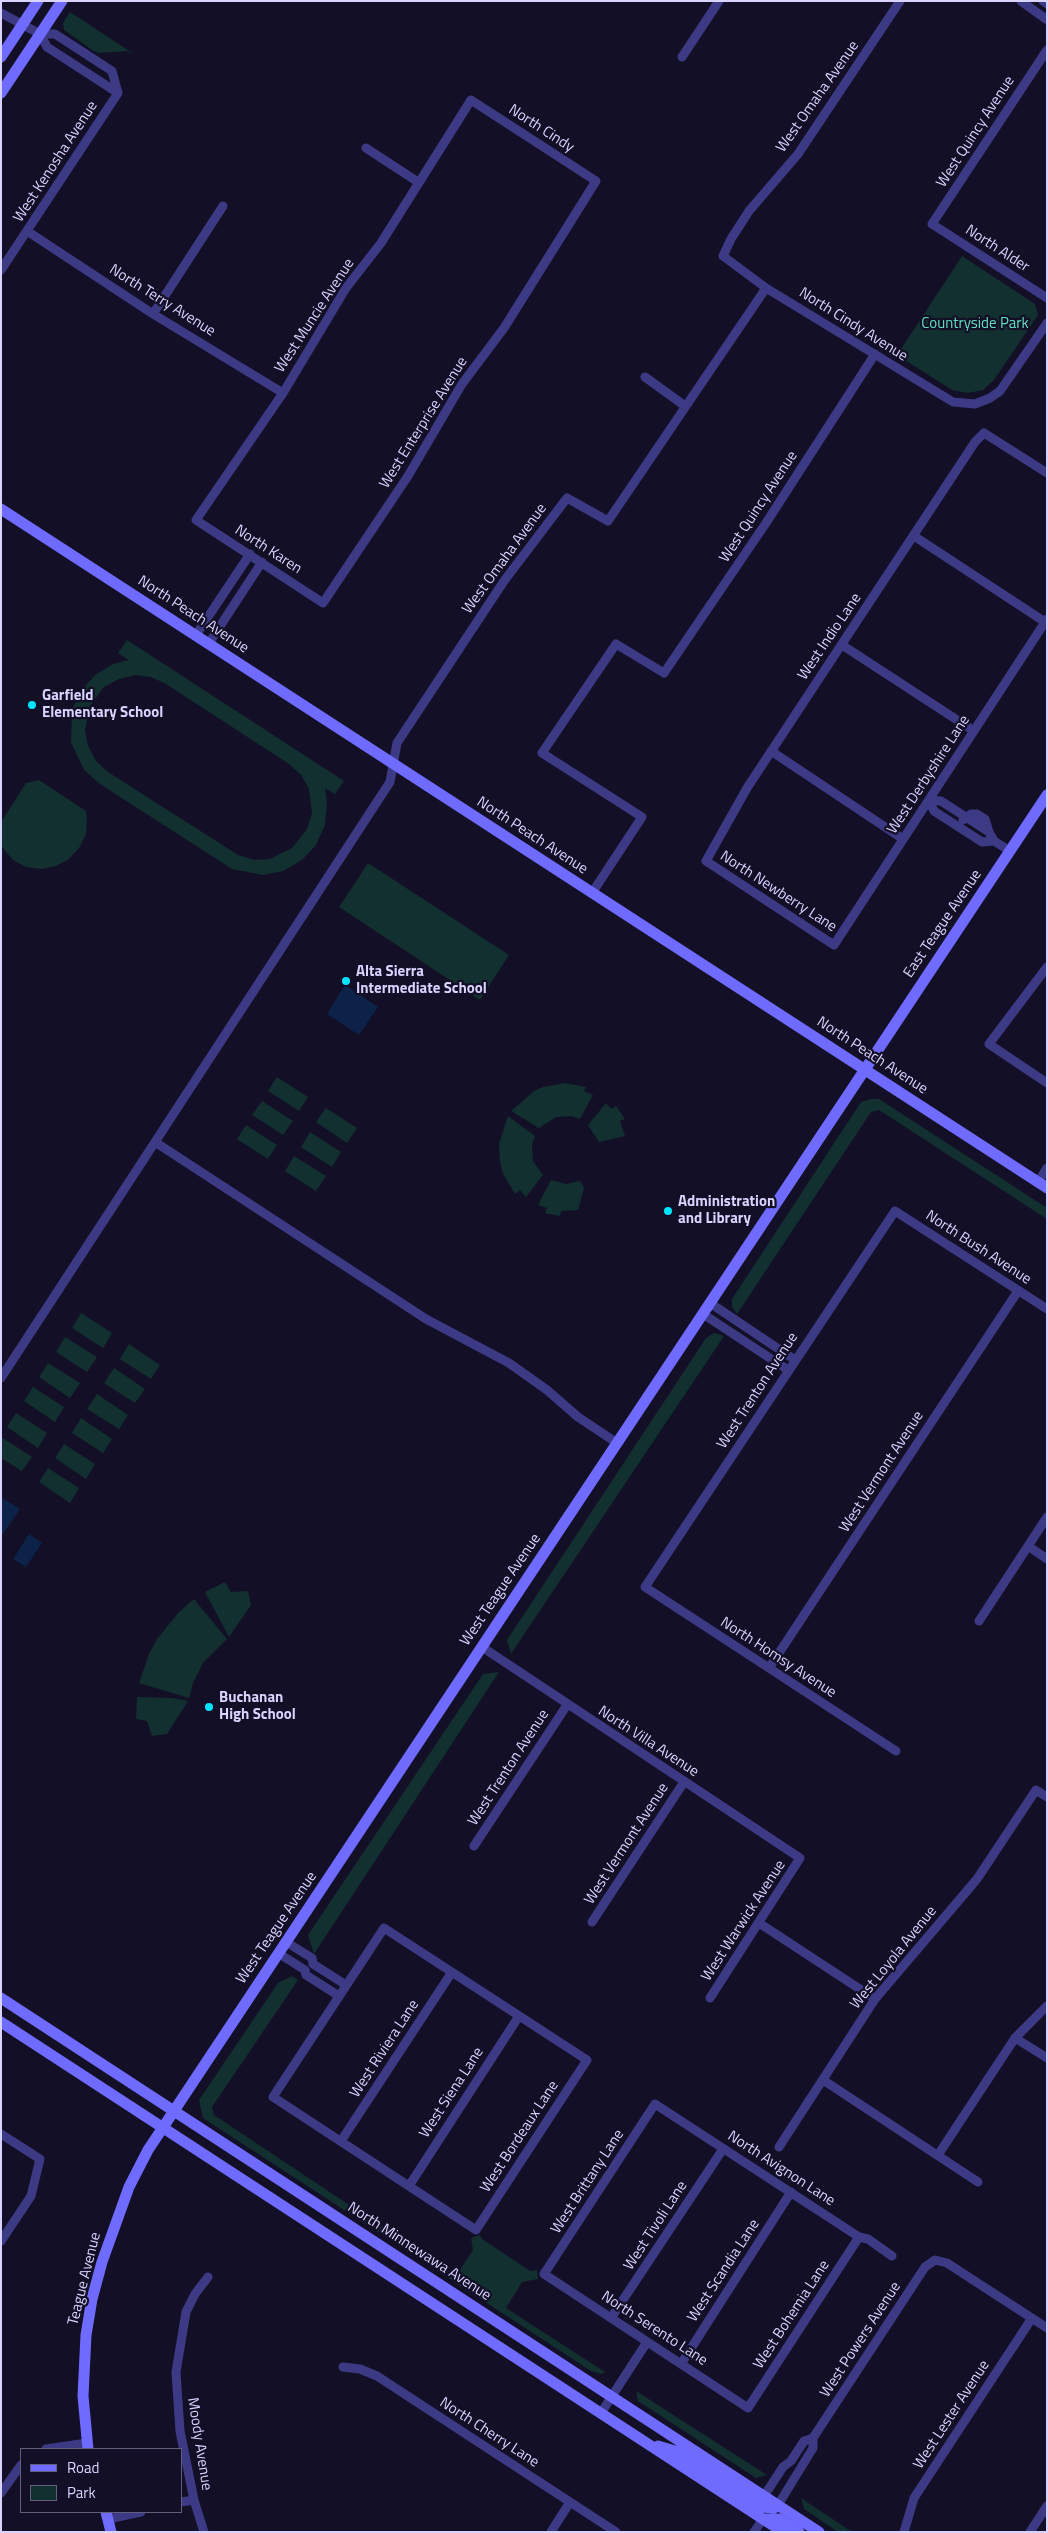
<!DOCTYPE html>
<html>
<head>
<meta charset="utf-8">
<style>
  body { margin:0 }
  #map { position:relative; width:1048px; height:2533px; overflow:hidden; background:#130f26; font-family:"Titillium Web",sans-serif }
  canvas { display:block }
  .frame { position:absolute; inset:0; border:2px solid #d9d4ff; pointer-events:none }
  .legend { position:absolute; left:20px; top:2448px; width:162px; height:65px; box-sizing:border-box; background:#130f26; border:1px solid #625e7d; margin:0; padding:6px 9px; list-style:none; font-size:15px; color:#d9d4ff }
  .legend li { display:flex; align-items:center; gap:10px; height:25px }
  .legend b { width:25px; border:1px solid #625e7d }
</style>
</head>
<body>
<div id="map">
<canvas width="1048" height="2533"></canvas>
<div class="frame"></div>
<ul class="legend">
<li><b style="height:6px;background:#6f6bff"></b>Road</li>
<li><b style="height:14px;background:#12302f"></b>Park</li>
</ul>
</div>
<script>
const ctx = document.querySelector('canvas').getContext('2d');
ctx.lineJoin = 'round';
function fillPath(path, color) {
  ctx.fillStyle = color;
  ctx.fill(path, 'evenodd');
}
function poly(rows) {
  const path = new Path2D();
  for (const r of rows) {
    path.moveTo(r[0], r[1]);
    for (let i = 2; i < r.length; i += 2) path.lineTo(r[i], r[i + 1]);
  }
  return path;
}
function trace(path, color, width, dash) {
  ctx.strokeStyle = color;
  ctx.lineWidth = width;
  ctx.lineCap = dash ? 'butt' : 'round';
  ctx.setLineDash(dash || []);
  ctx.stroke(path);
}
function drawText(font, color, halo, rows, align = 'center') {
  ctx.font = font + ' "Titillium Web",sans-serif';
  ctx.lineWidth = 4.5;
  ctx.setLineDash([]);
  ctx.textBaseline = 'middle';
  ctx.strokeStyle = halo;
  ctx.fillStyle = color;
  for (const [text, x, y, turn = 0] of rows) {
    ctx.save();
    ctx.translate(x, y);
    ctx.rotate((+turn || 0) * Math.PI / 180);
    ctx.textAlign = isNaN(turn) ? turn : align;
    if (halo) ctx.strokeText(text, 0, 0);
    ctx.fillText(text, 0, 0);
    ctx.restore();
  }
}
const green = poly([
  [70,12,134,54,127,51,98,53,92,50,64,30,63,23],
  [962,256,1035,304,1038,315,994,380,983,390,968,393,952,390,897,355],
  [127,640,344,781,335,794,325,788,327,804,325,825,316,845,302,860,283,871,263,875,232,869,100,784,84,770,71,742,72,710,81,691,95,675,113,664,129,660,118,653],
  [135,675,151,677,166,684,289,764,301,775,309,789,312,813,307,829,292,848,270,859,254,860,238,855,108,772,96,761,88,746,85,730,90,706,104,687,119,679],
  [39,780,86,811,87,819,86,834,79,848,69,859,56,866,41,869,26,867,13,860,1,846,1,822,26,783],
  [368,863,509,955,480,1000,339,907],
  [277,1077,308,1097,299,1111,268,1091],
  [565,1083,586,1087,584,1091,593,1095,580,1119,571,1116,556,1117,539,1128,511,1111,534,1091,543,1087],
  [871,1099,879,1099,1047,1208,1047,1219,879,1110,871,1112,737,1314,732,1307,732,1299,861,1102],
  [262,1101,293,1121,283,1135,252,1115],
  [606,1103,611,1109,616,1106,625,1119,620,1121,625,1136,599,1142,588,1125],
  [326,1108,357,1128,347,1143,316,1122],
  [508,1116,535,1136,532,1145,533,1161,543,1175,526,1197,520,1190,515,1194,503,1174,500,1162,499,1144],
  [246,1125,277,1145,268,1159,237,1139],
  [310,1132,341,1152,332,1167,301,1147],
  [294,1156,326,1176,316,1191,285,1171],
  [551,1180,566,1184,580,1181,584,1188,578,1210,561,1211,560,1216,545,1213,547,1208,538,1205],
  [81,1313,112,1333,103,1348,72,1328],
  [714,1333,724,1336,511,1654,507,1640,706,1338],
  [65,1337,97,1357,87,1372,56,1352],
  [129,1344,160,1365,151,1379,120,1359],
  [48,1363,80,1383,70,1398,39,1377],
  [114,1368,145,1389,135,1403,104,1383],
  [33,1387,64,1407,55,1422,24,1401],
  [97,1394,128,1415,119,1429,87,1409],
  [16,1413,47,1433,38,1448,7,1427],
  [81,1418,112,1439,103,1453,72,1433],
  [1,1437,32,1457,22,1471,1,1458],
  [64,1444,95,1464,86,1479,55,1458],
  [48,1468,79,1488,70,1503,39,1482],
  [225,1582,231,1592,248,1591,251,1605,229,1637,205,1592],
  [194,1599,227,1639,203,1663,193,1683,189,1698,139,1683,149,1654,157,1639,179,1612],
  [499,1672,314,1954,308,1935,483,1674],
  [137,1697,173,1698,188,1701,167,1734,152,1736,147,1721,136,1719],
  [292,1976,298,1980,212,2107,214,2115,456,2276,473,2250,471,2238,480,2235,482,2239,530,2271,537,2270,538,2279,522,2282,506,2308,605,2372,601,2374,591,2371,203,2118,199,2100,278,1983],
  [636,2391,767,2475,756,2478,638,2401],
  [801,2498,852,2532,838,2532,804,2509]
]);
const water = poly([
  [345,985,378,1007,359,1035,327,1014],
  [1,1497,20,1509,1,1537],
  [29,1534,42,1543,26,1567,13,1559]
]);
const street = poly([
  [900,1,798,154,749,211,731,239,723,256,766,288,953,402,975,404,990,398,1000,391,1047,323],
  [1021,1,1046,19],
  [1043,1,1047,4],
  [1,13,40,34,55,34,112,71,118,93],
  [40,34,47,47,118,93],
  [1047,50,932,224,1047,298],
  [682,57,719,1],
  [471,100,596,181,504,328,462,384,408,476,323,603,196,520,283,393,346,288,381,243,471,100],
  [366,148,418,182],
  [27,231,153,314,283,393],
  [1,270,118,93],
  [153,314,223,206],
  [645,377,685,406],
  [1047,473,984,433,975,442,747,788,706,861,834,945,1047,619],
  [914,536,1045,622],
  [196,635,250,554],
  [209,643,262,562],
  [842,645,974,731],
  [771,751,903,839],
  [929,800,941,801,989,832,994,841,1010,851],
  [929,800,934,811,982,842,994,841],
  [963,820,971,814,977,814,985,819,989,832],
  [592,893,642,817,542,753,616,644,664,673,766,523,875,354],
  [1047,967,989,1044,1047,1083],
  [155,1142,426,1319,509,1363,547,1390,578,1417,617,1443],
  [1038,1182,1047,1168],
  [710,1303,795,1360],
  [703,1314,788,1370],
  [1,1378,390,782,397,743,504,581,567,498,608,521,766,288],
  [1028,1546,1047,1559],
  [979,1621,1047,1517],
  [482,1647,800,1858,710,1998],
  [769,1668,1018,1291],
  [896,1751,645,1587,895,1211,1047,1309],
  [474,1846,567,1705],
  [592,1922,684,1782],
  [759,1923,875,1999],
  [384,1928,587,2060,476,2230,273,2097,384,1928],
  [286,1942,312,1958,313,1964,346,1985],
  [278,1953,305,1970,306,1975,339,1996],
  [1015,2038,1047,2058],
  [823,2080,978,2182],
  [1,2134,40,2159,31,2196,1,2241],
  [341,2141,452,1972],
  [779,2147,875,1999,977,1879,1036,1790,1047,1797],
  [938,2155,1015,2038,1047,2006],
  [409,2186,519,2016],
  [859,2237,748,2408,544,2274,655,2104,859,2237,868,2239,892,2256],
  [611,2318,723,2149],
  [681,2364,791,2192],
  [343,2367,360,2369,377,2376,616,2532],
  [601,2413,647,2342],
  [46,2449,87,2443],
  [1,2493,21,2465],
  [764,2496,783,2467,791,2461,804,2441,813,2438],
  [181,2502,194,2500],
  [778,2505,813,2448,813,2438,925,2267,935,2260,947,2263,1047,2328],
  [108,2519,141,2512],
  [204,2532,194,2500,180,2431,176,2372,186,2312,195,2294,208,2277],
  [551,2532,570,2502],
  [754,2532,763,2519],
  [904,2532,914,2498,1032,2318],
  [1030,2532,1047,2506]
]);
const secondary = poly([
  [1,57,38,1],
  [1,93,62,1],
  [1,509,1047,1188],
  [1,1998,819,2532],
  [1,2022,783,2532],
  [658,2446,675,2451,762,2507,774,2508,778,2505],
  [88,2449,83,2396,86,2335,92,2299,102,2262,129,2187,148,2150,1047,795],
  [106,2512,111,2532],
  [763,2519,779,2519,799,2532]
]);
const markers = [
  [32,705,5,"#00e5ff"],
  [346,981,5,"#00e5ff"],
  [668,1211,5,"#00e5ff"],
  [209,1707,5,"#00e5ff"]
];
const streetNames = [
  ["West Omaha Avenue",818,97,-55],
  ["North Cindy",541,129,33],
  ["West Quincy Avenue",976,132,-57],
  ["West Kenosha Avenue",56,162,-57],
  ["North Alder",997,249,33],
  ["North Terry Avenue",162,301,32],
  ["West Muncie Avenue",315,316,-57],
  ["North Cindy Avenue",853,325,32],
  ["West Enterprise Avenue",424,423,-58],
  ["West Quincy Avenue",759,507,-57],
  ["North Karen",268,550,33],
  ["West Omaha Avenue",505,559,-54],
  ["North Peach Avenue",193,615,33],
  ["West Indio Lane",830,637,-56],
  ["West Derbyshire Lane",929,775,-57],
  ["North Peach Avenue",532,836,33],
  ["North Newberry Lane",778,892,33],
  ["East Teague Avenue",943,924,-56],
  ["North Peach Avenue",872,1056,33],
  ["North Bush Avenue",978,1248,33],
  ["West Trenton Avenue",758,1391,-57],
  ["West Vermont Avenue",882,1472,-57],
  ["West Teague Avenue",501,1590,-56],
  ["North Homsy Avenue",778,1658,33],
  ["North Villa Avenue",648,1742,33],
  ["West Trenton Avenue",509,1768,-57],
  ["West Vermont Avenue",627,1844,-57],
  ["West Warwick Avenue",744,1921,-57],
  ["West Teague Avenue",277,1928,-56],
  ["West Loyola Avenue",894,1958,-51],
  ["West Riviera Lane",385,2049,-57],
  ["West Siena Lane",452,2093,-57],
  ["West Bordeaux Lane",520,2137,-57],
  ["North Avignon Lane",781,2169,33],
  ["West Brittany Lane",588,2182,-57],
  ["West Tivoli Lane",656,2226,-57],
  ["North Minnewawa Avenue",419,2252,33],
  ["West Scandia Lane",724,2271,-57],
  ["Teague Avenue",85,2279,-76],
  ["West Bohemia Lane",792,2315,-57],
  ["North Serento Lane",654,2329,33],
  ["West Powers Avenue",861,2340,-57],
  ["West Lester Avenue",952,2415,-57],
  ["North Cherry Lane",489,2433,33],
  ["Moody Avenue",199,2444,81]
];
const parkNames = [
  ["Countryside Park",975,324]
];
const poiNames = [
  ["Garfield",42,696],
  ["Elementary School",42,713],
  ["Alta Sierra",356,972],
  ["Intermediate School",356,989],
  ["Administration",678,1202],
  ["and Library",678,1219],
  ["Buchanan",219,1698],
  ["High School",219,1715]
];
fillPath(green, '#12302f');
fillPath(water, '#0c2248');
trace(street, '#3d3a85', 9);
trace(secondary, '#6f6bff', 11);
for (const [x, y, r, color] of markers) {
  const dot = new Path2D();
  dot.arc(x, y, r, 0, 2 * Math.PI);
  ctx.fillStyle = color;
  ctx.fill(dot);
  trace(dot, '#130f26', 2);
}
drawText('15px', '#d9d4ff', '#130f26', streetNames);
drawText('15px', '#5fe0c0', '#130f26', parkNames);
drawText('bold 15px', '#d9d4ff', '#130f26', poiNames, 'left');
</script>
</body>
</html>
